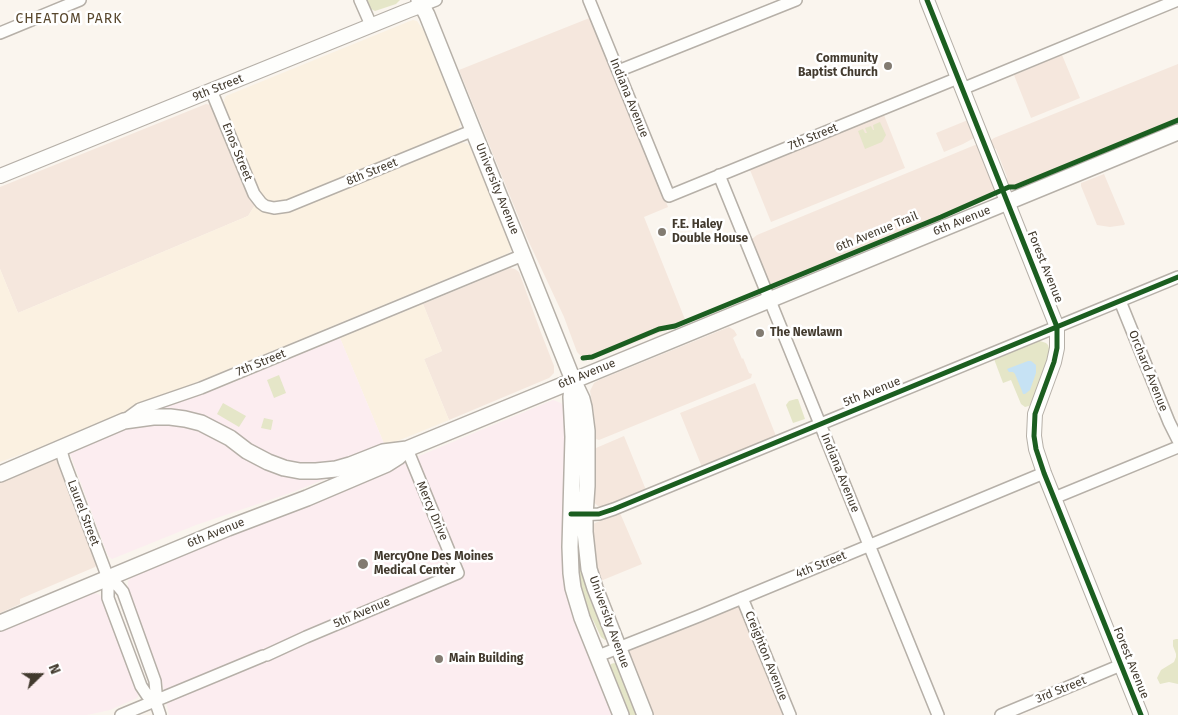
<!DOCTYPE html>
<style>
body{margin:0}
#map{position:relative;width:1178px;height:715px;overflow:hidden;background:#faf5ee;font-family:"Fira Sans",sans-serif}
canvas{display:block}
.north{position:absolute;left:15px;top:650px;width:50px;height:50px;-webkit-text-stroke:4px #fff;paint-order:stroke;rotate:68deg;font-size:14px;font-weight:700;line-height:20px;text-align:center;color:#423a2e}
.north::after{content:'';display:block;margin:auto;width:18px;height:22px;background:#423a2e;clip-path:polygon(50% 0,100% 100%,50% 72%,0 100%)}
</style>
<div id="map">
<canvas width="1178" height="715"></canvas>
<div class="north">N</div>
</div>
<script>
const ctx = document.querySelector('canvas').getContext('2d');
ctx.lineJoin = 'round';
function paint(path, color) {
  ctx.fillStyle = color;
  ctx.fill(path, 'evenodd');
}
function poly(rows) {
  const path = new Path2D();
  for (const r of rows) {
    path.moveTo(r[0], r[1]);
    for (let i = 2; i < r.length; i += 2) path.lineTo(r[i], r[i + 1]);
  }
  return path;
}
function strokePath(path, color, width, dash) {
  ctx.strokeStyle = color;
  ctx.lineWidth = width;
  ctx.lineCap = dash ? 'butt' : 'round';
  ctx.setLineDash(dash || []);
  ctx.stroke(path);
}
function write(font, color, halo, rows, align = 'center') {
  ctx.font = font + ' "Fira Sans",sans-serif';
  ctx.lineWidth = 5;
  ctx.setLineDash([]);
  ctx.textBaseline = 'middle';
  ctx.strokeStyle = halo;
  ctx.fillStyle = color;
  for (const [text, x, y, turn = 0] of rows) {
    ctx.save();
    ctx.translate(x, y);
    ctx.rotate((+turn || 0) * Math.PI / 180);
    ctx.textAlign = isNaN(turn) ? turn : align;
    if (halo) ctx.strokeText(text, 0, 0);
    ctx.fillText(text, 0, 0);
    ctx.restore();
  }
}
const commercial = poly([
 [592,17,668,207,644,217,686,322,591,360,584,359,577,352,564,317,527,238,459,70],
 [1062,55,1080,98,1031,118,1014,75],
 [1178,64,1178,122,1015,188,1008,186,1005,182,1007,177,996,149,990,146,990,141,994,138],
 [206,104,211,105,213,107,250,197,255,205,248,216,18,313,0,269,0,187],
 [884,115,905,168,771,222,750,170],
 [968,120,974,138,963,144,944,152,936,133],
 [975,145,979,146,996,188,995,193,993,197,775,286,770,284,752,239,757,235],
 [1104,174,1125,224,1124,225,1110,227,1097,225,1081,186,1081,183],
 [510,268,515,269,519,272,540,330,554,366,554,373,549,378,449,420,424,359,442,351,423,304],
 [729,327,734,330,737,335,733,338,742,359,743,358,749,373,752,374,751,378,599,440,596,439,595,435,594,414,590,391,594,383,599,380],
 [755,383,776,436,702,467,680,413],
 [624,436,646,490,616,502,603,506,598,506,592,501,594,453,596,448],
 [52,460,56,460,59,462,97,565,95,567,20,599,20,604,0,613,0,482],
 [620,513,642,564,598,582,592,554,592,525,595,523],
 [739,605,740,606,784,715,651,715,628,654,628,652,634,648,735,606]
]);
const built = poly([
 [413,20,417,21,424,31,459,117,460,125,458,130,284,201,272,202,267,200,259,192,224,103,224,100,226,96,410,21],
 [461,142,468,144,472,149,509,242,511,250,509,253,33,450,0,462,0,269,18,313,248,216,255,205,260,209,272,213,278,214,290,211],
 [423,304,442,351,424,359,449,420,385,446,340,338]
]);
const medical = poly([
 [340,338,385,446,328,465,290,463,254,449,144,411,217,389],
 [553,400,561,403,566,408,567,413,564,538,615,715,169,715,162,681,128,588,128,581,132,576],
 [142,424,186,424,330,477,293,492,196,525,112,559,108,556,70,454,72,451,121,430],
 [95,593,100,595,103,598,138,692,139,694,137,698,110,710,87,715,0,715,0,632,91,594]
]);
const green = poly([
 [367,0,400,0,396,4,375,11,371,9],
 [880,122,886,135,882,142,865,149,858,131,863,129,865,133,867,133,865,128,871,126,873,130,874,130,873,125],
 [1037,341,1040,341,1046,343,1048,345,1050,351,1047,366,1032,403,1029,406,1025,407,1021,404,1011,380,1003,383,994,359],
 [279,375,286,393,274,398,267,380],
 [796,399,798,399,805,419,793,423,786,405,789,401],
 [223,403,246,416,239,427,217,414],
 [264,418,273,420,271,430,261,428],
 [575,538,580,538,608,638,605,640,601,637,593,620,586,609,578,581],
 [1176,639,1178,639,1178,684,1169,682,1160,684,1157,678,1161,670,1174,662,1176,657,1176,654,1173,646,1173,640],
 [614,663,619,665,637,712,636,715,627,715,609,669,611,664]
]);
const water = poly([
 [1028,361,1031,361,1036,365,1036,373,1030,390,1025,394,1023,394,1022,391,1015,374,1013,372,1009,372,1007,369]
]);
const minor = poly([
 [360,0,371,25],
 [589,0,669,196,958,78],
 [423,5,436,0],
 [0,33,80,0],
 [618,71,796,0],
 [962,89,1178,0],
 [211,90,254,194,261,203,265,206,274,208,288,206,474,130],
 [719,175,938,715],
 [1120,301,1169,422,1178,440],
 [125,420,140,409,201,388,523,255],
 [60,447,64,461,108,578,108,598,141,686,147,695,155,700],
 [1054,498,1178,447],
 [579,515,599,514,614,509,1178,277],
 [108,578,118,586,123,592,155,681,156,692,155,700,160,715],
 [742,598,790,715],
 [267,655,306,637,458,573,407,449],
 [598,656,699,616,1044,473],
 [121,715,263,656],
 [1001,715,1121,665]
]);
const tertiary = poly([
 [927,0,1057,327,1057,348,1054,362,1035,414,1034,436,1036,449,1044,473,1141,715],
 [0,176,407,11,423,5]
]);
const secondary = poly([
 [419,0,427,15,573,380,582,399,584,407,587,431,587,486,585,515,585,532,589,569,595,588,645,715],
 [573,380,571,397,573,437,570,547,571,573,573,588,582,618,621,715],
 [0,474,124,421,153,417,170,417,185,419,201,423,230,438,247,451,268,462,284,468,300,471,316,471,336,469,350,465,383,452,407,449],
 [0,623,228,528,307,498,387,464,398,457,407,449,1178,132]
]);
const cycleway = poly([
 [927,0,1057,327,1057,348,1054,362,1035,414,1034,436,1036,449,1044,473,1141,715],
 [583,358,592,357,659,329,675,326,941,217,1009,187,1015,187,1178,120],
 [571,514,599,514,614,509,1178,277]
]);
const markers = [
 [888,66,5,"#827b71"],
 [662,232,5,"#827b71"],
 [760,333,5,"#827b71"],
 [363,564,6,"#827b71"],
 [439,659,5,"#827b71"]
];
const poiNames = [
 ["Community",878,59,"right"],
 ["Baptist Church",878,73,"right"],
 ["F.E. Haley",672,225],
 ["Double House",672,239],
 ["The Newlawn",770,333],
 ["MercyOne Des Moines",374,557],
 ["Medical Center",374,571],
 ["Main Building",449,659]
];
const streetNames = [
 ["9th Street",218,88,-22],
 ["Indiana Avenue",629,98,68],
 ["7th Street",813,137,-22],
 ["Enos Street",237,152,68],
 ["8th Street",372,172,-22],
 ["University Avenue",497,189,68],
 ["6th Avenue",962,221,-22],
 ["6th Avenue Trail",877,232,-22],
 ["Forest Avenue",1045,267,68],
 ["7th Street",261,363,-22],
 ["Orchard Avenue",1148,371,68],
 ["6th Avenue",587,374,-22],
 ["5th Avenue",872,392,-22],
 ["Indiana Avenue",840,473,68],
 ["Mercy Drive",432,511,67],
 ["Laurel Street",83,513,69],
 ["6th Avenue",216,533,-22],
 ["4th Street",821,565,-22],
 ["5th Avenue",362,613,-23],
 ["University Avenue",609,622,70],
 ["Creighton Avenue",766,656,68],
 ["Forest Avenue",1131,663,68],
 ["3rd Street",1061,690,-22]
];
const neighbourhoodNames = [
 ["CHEATOM PARK",69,19]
];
paint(commercial, '#f5e7dd');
paint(built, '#fbf1e1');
paint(medical, '#fcedf0');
paint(green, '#e5e6c8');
paint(water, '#c6e2f4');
strokePath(minor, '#b6b0a8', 14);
strokePath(tertiary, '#b6b0a8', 16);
strokePath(secondary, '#b6b0a8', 18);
strokePath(minor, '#fefefc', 11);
strokePath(tertiary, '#fefefc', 14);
strokePath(secondary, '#fefefc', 15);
strokePath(cycleway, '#1b5e20', 5);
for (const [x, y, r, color] of markers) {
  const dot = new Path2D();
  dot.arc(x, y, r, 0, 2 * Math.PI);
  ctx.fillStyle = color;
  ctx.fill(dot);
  strokePath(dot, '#fff', 2);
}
write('bold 12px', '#423a2e', '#fff', poiNames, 'left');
write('12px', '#423a2e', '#fff', streetNames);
ctx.letterSpacing = '1px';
write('14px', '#58472d', '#fff', neighbourhoodNames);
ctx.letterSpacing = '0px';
</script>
